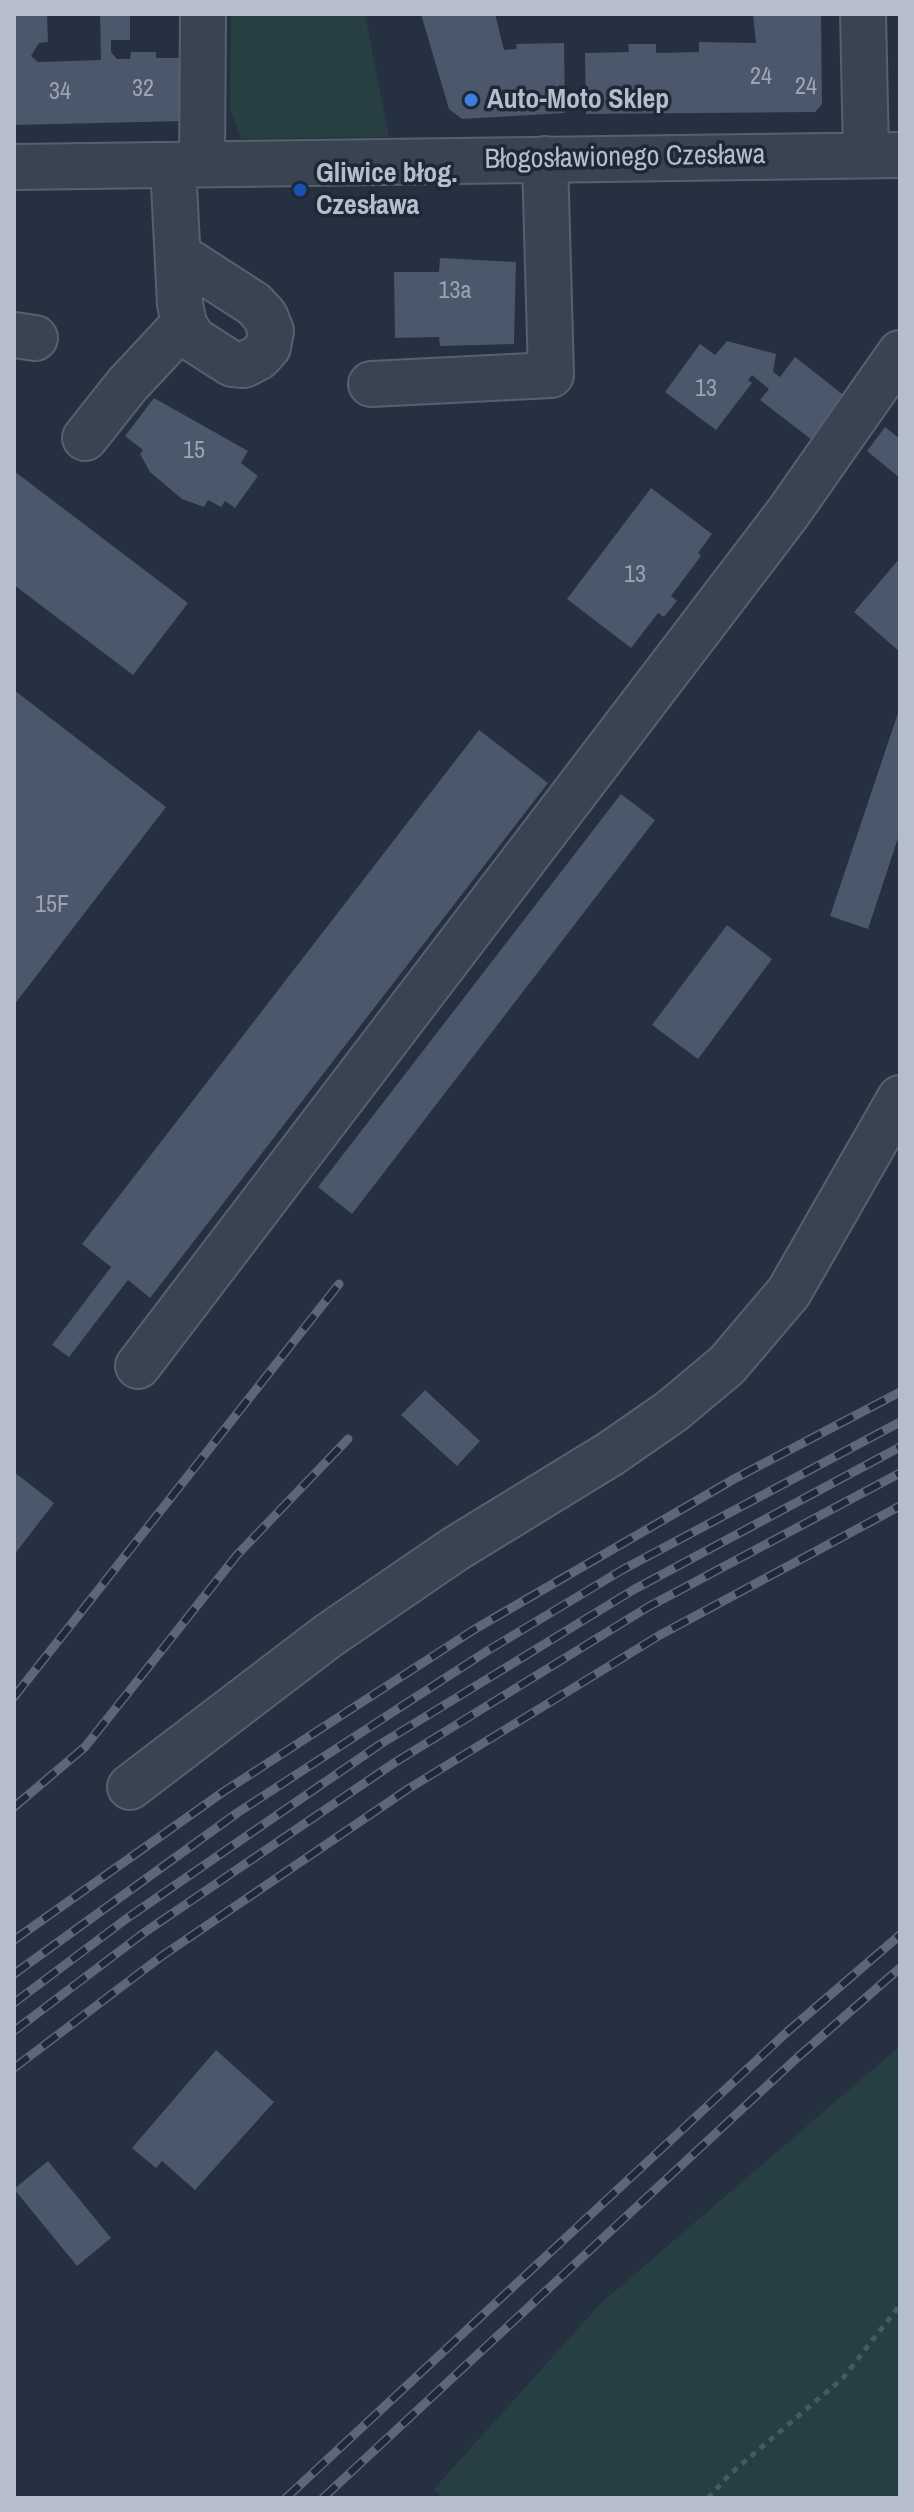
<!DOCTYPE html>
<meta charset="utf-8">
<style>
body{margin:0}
#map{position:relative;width:914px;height:2512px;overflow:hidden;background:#253141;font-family:"Archivo Narrow",sans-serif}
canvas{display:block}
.frame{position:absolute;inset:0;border:16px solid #b6becb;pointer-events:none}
</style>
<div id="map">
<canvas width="914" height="2512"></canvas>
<div class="frame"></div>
</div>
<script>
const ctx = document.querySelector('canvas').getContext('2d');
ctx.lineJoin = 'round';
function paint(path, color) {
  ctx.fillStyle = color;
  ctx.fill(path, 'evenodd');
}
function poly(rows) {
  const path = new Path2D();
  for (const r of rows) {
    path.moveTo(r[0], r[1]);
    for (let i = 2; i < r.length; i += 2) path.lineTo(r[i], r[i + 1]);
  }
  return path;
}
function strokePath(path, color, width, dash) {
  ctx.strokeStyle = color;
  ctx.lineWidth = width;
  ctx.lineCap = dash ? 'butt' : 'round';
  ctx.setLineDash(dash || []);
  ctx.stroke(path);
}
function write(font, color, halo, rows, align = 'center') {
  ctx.font = font + ' "Archivo Narrow",sans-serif';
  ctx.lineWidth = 7;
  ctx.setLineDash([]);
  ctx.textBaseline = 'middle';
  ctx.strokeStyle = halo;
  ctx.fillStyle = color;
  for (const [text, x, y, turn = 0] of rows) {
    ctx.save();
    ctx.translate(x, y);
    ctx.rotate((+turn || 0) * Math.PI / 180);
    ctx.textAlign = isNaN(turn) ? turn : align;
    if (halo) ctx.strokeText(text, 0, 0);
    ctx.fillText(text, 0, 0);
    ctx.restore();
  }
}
const green = poly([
 [231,14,365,14,389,137,241,139,230,109],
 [900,2046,900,2498,443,2498,434,2489,600,2304]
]);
const building = poly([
 [14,14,47,14,48,42,39,43,31,56,38,62,101,60,100,14,130,14,130,40,111,40,111,52,117,59,130,59,131,52,156,52,156,58,183,58,184,121,14,125],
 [421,14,495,14,504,50,517,49,516,44,564,43,565,113,462,119,449,109],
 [753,14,821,14,822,104,815,112,586,114,585,53,629,52,628,44,656,44,656,53,699,52,699,42,756,43],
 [440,258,516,262,514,344,440,346,439,337,395,338,394,272,439,272],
 [727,341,776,354,773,372,780,377,795,357,846,397,812,440,760,400,769,389,752,375,748,380,752,383,716,430,665,392,700,344,715,355],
 [154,398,248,451,241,463,258,476,235,508,225,501,221,507,208,500,204,507,182,499,150,472,140,454,143,450,125,436],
 [885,427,900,439,900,478,867,451],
 [14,471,188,603,133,675,14,585],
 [651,488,712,534,698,553,701,556,671,596,677,601,664,617,658,613,631,648,567,599],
 [900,558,900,652,854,612],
 [14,690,166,807,14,1005],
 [899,710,900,832,868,929,830,916],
 [479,730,548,783,150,1298,128,1280,69,1357,52,1345,111,1267,82,1244],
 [621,794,655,820,352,1214,318,1187],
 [727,925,772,959,698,1059,652,1025],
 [425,1390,480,1441,457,1466,401,1415],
 [14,1472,54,1503,14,1555],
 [216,2050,274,2102,195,2190,162,2161,156,2168,132,2148],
 [48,2161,111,2238,77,2266,14,2189]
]);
const path = poly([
 [708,2498,730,2474,843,2378,900,2305]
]);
const minor = poly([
 [863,14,866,153],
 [202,163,203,14],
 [173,165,180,304,184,324,193,339,232,364,244,365,259,357,268,347,271,331,265,316,254,304,178,255],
 [14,167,900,155],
 [14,335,35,338],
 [371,384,551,375,545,159],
 [85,438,127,385,184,324],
 [138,1366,788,513,900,353],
 [130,1787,328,1636,455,1549,610,1454,672,1411,727,1365,789,1292,900,1098]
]);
const rail = poly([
 [14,1697,339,1284],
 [14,1807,85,1747,237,1555,348,1439],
 [14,1940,223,1792,475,1629,734,1479,900,1392],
 [14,1974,237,1813,487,1651,622,1570,900,1422],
 [14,2003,126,1919,379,1745,633,1590,900,1447],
 [14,2031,145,1932,394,1763,648,1607,900,1473],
 [14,2068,162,1956,408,1789,660,1635,900,1506],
 [286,2498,786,2033,900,1935],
 [323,2498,798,2057,900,1968]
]);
const markers = [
 [471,100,8,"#3f7fe0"],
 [300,190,8,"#1a4fb4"]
];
const numberNames = [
 ["24",761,78],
 ["24",806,88],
 ["32",143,90],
 ["34",60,93],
 ["13a",455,292],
 ["13",706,390],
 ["15",194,452],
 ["13",635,576],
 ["15F",52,906]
];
const poiNames = [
 ["Auto-Moto Sklep",487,100],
 ["Gliwice błog.",316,174],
 ["Czesława",316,206]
];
const streetNames = [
 ["Błogosławionego Czesława",625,158,-1]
];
paint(green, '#273e42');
paint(building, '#4b576a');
strokePath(minor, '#57616e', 48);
strokePath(path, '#465b5f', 5, [6, 6]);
strokePath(minor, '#3a4351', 44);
strokePath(rail, '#5c6778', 9);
strokePath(rail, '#1e2836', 6, [18]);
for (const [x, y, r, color] of markers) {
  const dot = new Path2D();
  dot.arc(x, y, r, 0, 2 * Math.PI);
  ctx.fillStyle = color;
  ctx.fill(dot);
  strokePath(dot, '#1e2836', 3);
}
write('24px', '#9ba4b3', null, numberNames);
write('bold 28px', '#b6becb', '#1e2836', poiNames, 'left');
write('28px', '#b6becb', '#1e2836', streetNames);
</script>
